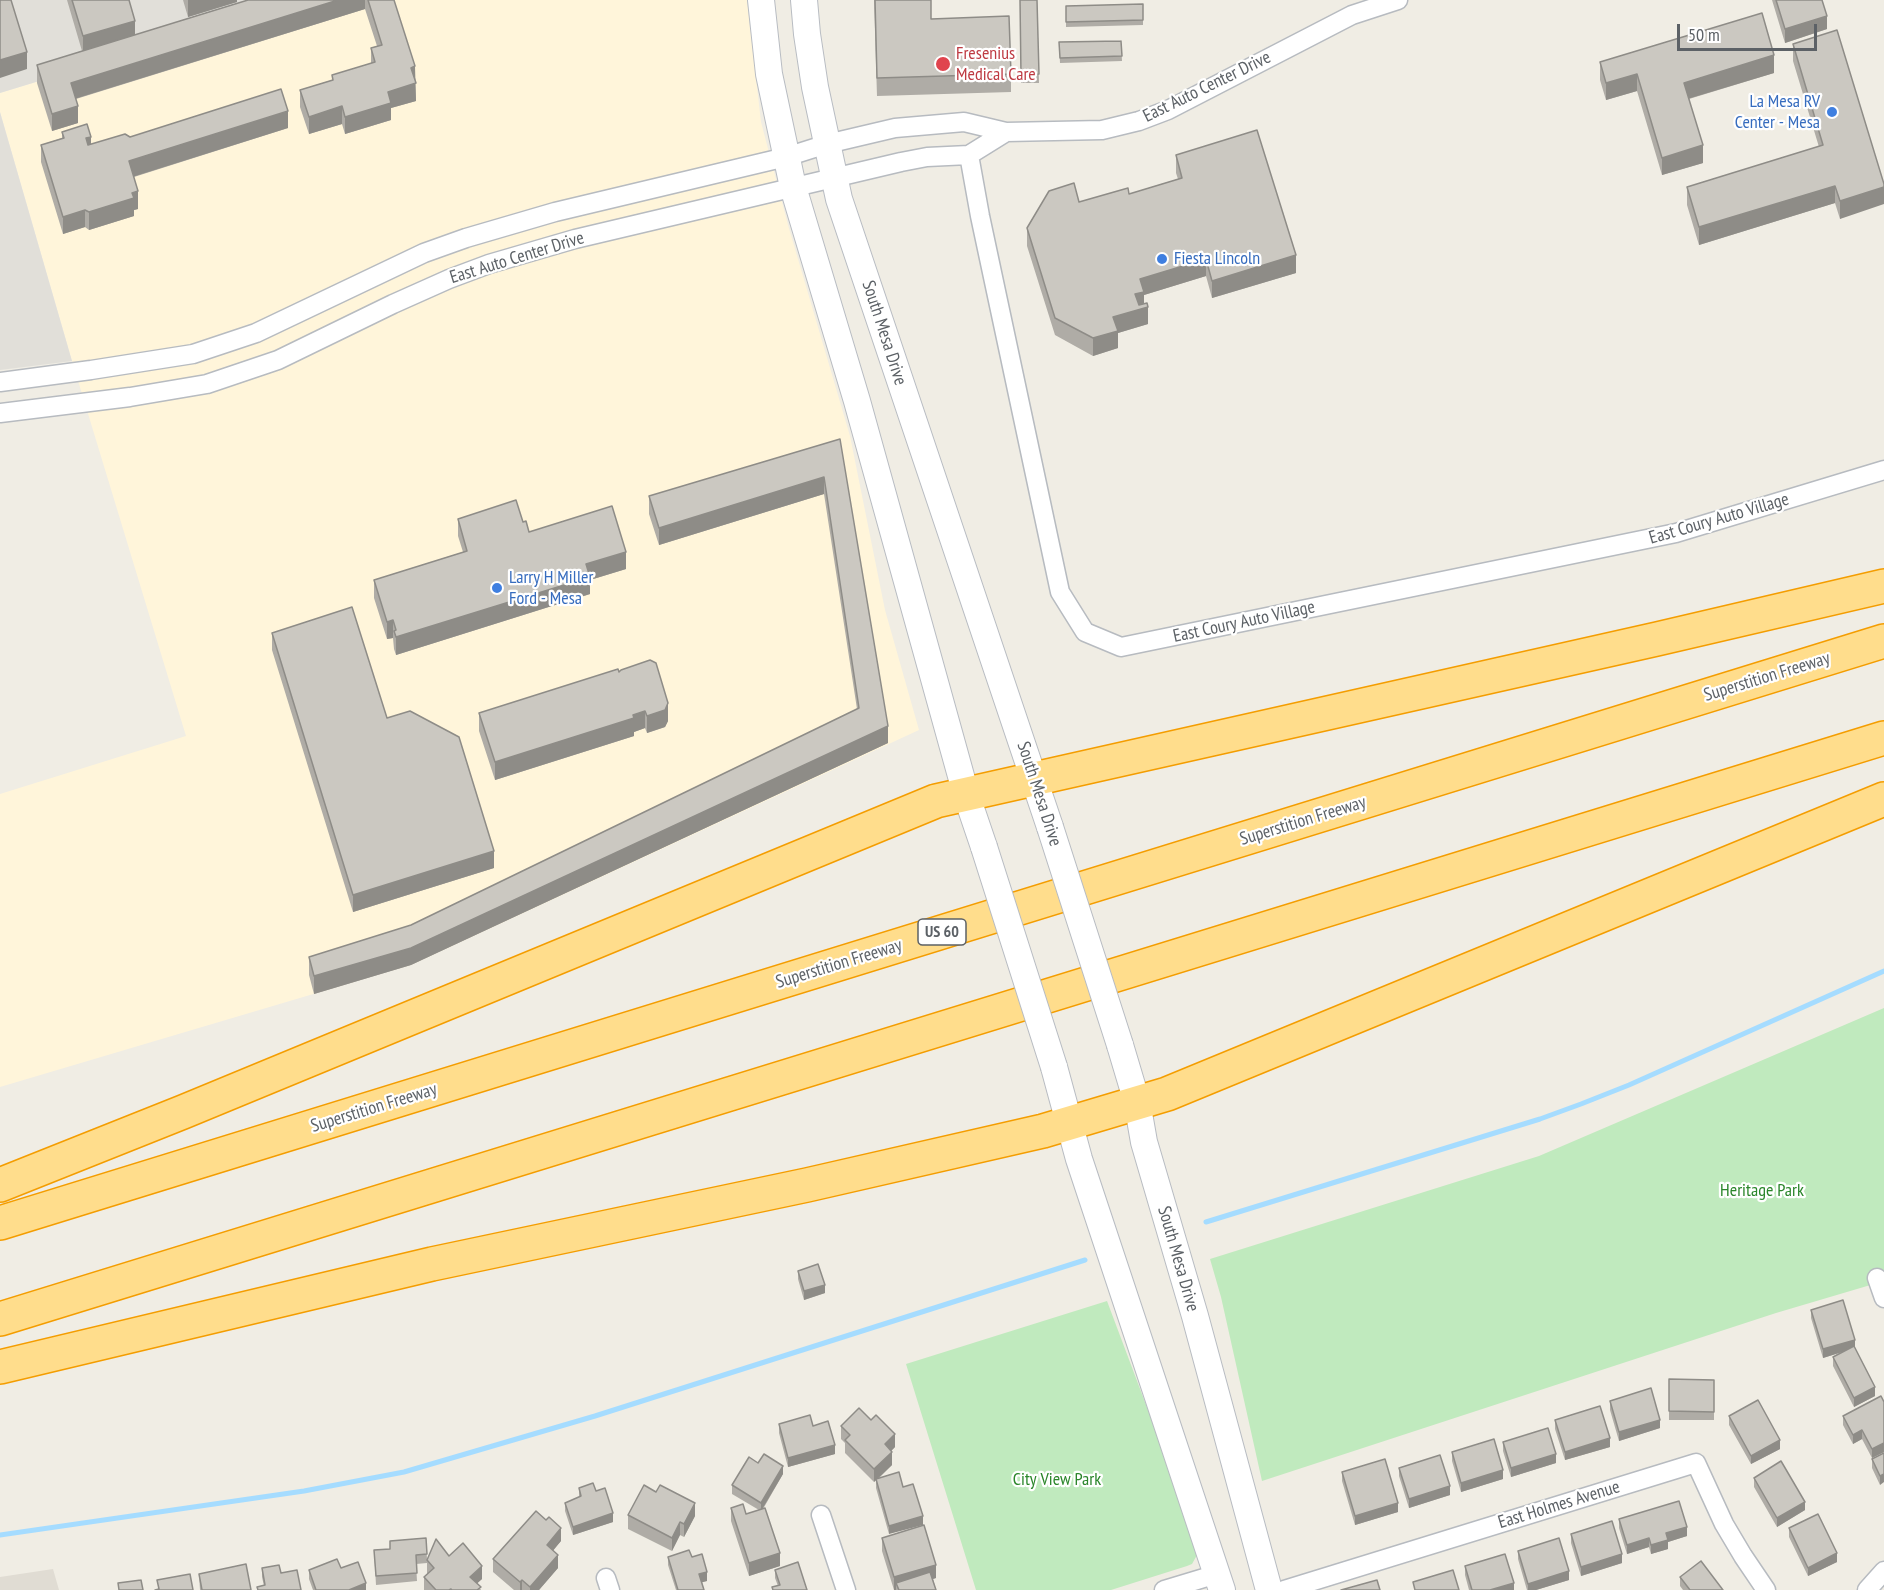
<!DOCTYPE html>
<style>
body{margin:0}
#map{position:relative;width:1884px;height:1590px;overflow:hidden;background:#f0ede4;font-family:"PT Sans Narrow",sans-serif}
canvas{display:block}
.scale{position:absolute;left:1677px;top:24px;width:140px;height:27px;box-sizing:border-box;border:3px solid #5c6166;border-top:0;padding-left:8px;font-size:18px;line-height:21px;white-space:nowrap;color:#5c6166;-webkit-text-stroke:4px #fff;paint-order:stroke}
</style>
<div id="map">
<canvas width="1884" height="1590"></canvas>
<div class="scale">50 m</div>
</div>
<script>
const ctx = document.querySelector('canvas').getContext('2d');
ctx.lineJoin = 'round';
function paint(path, color) {
  ctx.fillStyle = color;
  ctx.fill(path, 'evenodd');
}
function poly(rows) {
  const path = new Path2D();
  for (const r of rows) {
    path.moveTo(r[0], r[1]);
    for (let i = 2; i < r.length; i += 2) path.lineTo(r[i], r[i + 1]);
  }
  return path;
}
function strokePath(path, color, width, dash) {
  ctx.strokeStyle = color;
  ctx.lineWidth = width;
  ctx.lineCap = dash ? 'butt' : 'round';
  ctx.setLineDash(dash || []);
  ctx.stroke(path);
}
function write(font, color, halo, rows, align = 'center') {
  ctx.font = font + ' "PT Sans Narrow",sans-serif';
  ctx.lineWidth = 4.5;
  ctx.setLineDash([]);
  ctx.textBaseline = 'middle';
  ctx.strokeStyle = halo;
  ctx.fillStyle = color;
  for (const [text, x, y, turn = 0] of rows) {
    ctx.save();
    ctx.translate(x, y);
    ctx.rotate((+turn || 0) * Math.PI / 180);
    ctx.textAlign = isNaN(turn) ? turn : align;
    if (halo) ctx.strokeText(text, 0, 0);
    ctx.fillText(text, 0, 0);
    ctx.restore();
  }
}
const commercial = poly([
 [304,0,747,0,761,122,788,225,850,436,885,610,919,730,411,965,0,1087,0,794,186,736,72,361,0,112,0,93]
]);
const industrial = poly([
 [0,0,304,0,0,93],
 [0,112,72,361,0,370]
]);
const education = poly([
 [53,1569,59,1590,0,1590,0,1577]
]);
const green = poly([
 [1884,1008,1884,1281,1776,1313,1262,1481,1221,1297,1210,1259,1539,1156],
 [1107,1301,1166,1458,1197,1555,1192,1564,1187,1566,1111,1590,976,1590,906,1364]
]);
const stream = poly([
 [1206,1222,1540,1119,1581,1104,1629,1085,1884,971],
 [0,1535,304,1491,404,1472,595,1416,1085,1260]
]);
const minor = poly([
 [969,155,980,216,1060,592,1085,632,1121,647,1676,533,1884,470],
 [0,382,91,370,193,354,256,333,424,253,466,238,555,212,786,157,827,144,895,128,964,122,1006,132,1102,130,1139,121,1168,110,1352,15,1398,0],
 [0,413,130,397,207,384,278,360,393,304,449,279,489,264,575,239,901,162,927,157,969,155,1006,132],
 [1877,1278,1884,1298],
 [821,1515,846,1590],
 [606,1578,610,1590],
 [1164,1590,1217,1574],
 [1284,1590,1696,1463,1724,1524,1743,1556,1766,1590],
 [1867,1590,1884,1571]
]);
const secondary = poly([
 [761,0,769,74,793,187,857,401,966,794,984,847],
 [804,0,807,34,815,87,839,199,1050,827],
 [1120,1045,1137,1102,1144,1142,1195,1316,1269,1590],
 [1054,1067,1079,1159,1222,1590]
]);
const motorway = poly([
 [0,1185,183,1112,936,801,1657,639,1884,586],
 [0,1223,1884,641],
 [0,1319,1884,738],
 [0,1367,432,1264,807,1185,1043,1131,1167,1094,1884,799]
]);
const secondaryBridge = poly([
 [1050,827,1120,1045],
 [984,847,1054,1067]
]);
const wall = poly([
 [67,0,129,0,135,35,248,0,394,0,415,80,416,101,391,108,391,120,345,134,342,124,309,134,300,107,300,90,332,80,371,63,371,48,377,46,365,9,76,99,78,123,52,131,37,83,37,65,82,51],
 [183,0,237,0,237,2,188,17],
 [874,0,931,0,931,19,1011,74,1011,92,877,96],
 [1020,0,1037,0,1039,83,1021,83],
 [1772,0,1822,0,1827,29,1785,43],
 [1143,4,1143,25,1066,27,1066,6],
 [1121,41,1122,61,1060,63,1059,42],
 [1793,44,1884,184,1840,219,1835,203,1699,245,1687,205,1687,187,1819,147,1793,61],
 [1600,62,1774,73,1689,99,1703,163,1662,175,1637,91,1606,100,1600,80],
 [288,128,134,177,138,209,134,210,134,216,89,230,85,227,63,234,41,162,41,145,62,138,62,132,91,144,130,137],
 [1176,155,1296,273,1212,298,1206,276,1144,295,1144,303,1148,324,1118,333,1118,348,1093,356,1055,335,1027,246,1027,228,1079,202,1129,194,1178,179,1176,173],
 [840,439,888,743,411,965,314,994,309,975,309,957,411,925,857,709,824,494,659,545,649,514,649,496],
 [458,519,523,522,529,532,626,569,590,580,590,594,396,655,394,649,393,638,387,639,374,598,374,580,463,552,458,536],
 [272,633,387,718,494,868,353,912,272,650],
 [619,672,668,721,665,727,647,733,645,728,634,732,634,736,495,780,479,731,479,713],
 [798,1271,825,1293,804,1300,798,1279],
 [1811,1310,1855,1348,1875,1396,1854,1407,1833,1366,1833,1357,1842,1352,1823,1358,1811,1318],
 [1669,1379,1714,1380,1714,1420,1669,1420],
 [1610,1401,1660,1428,1619,1441,1610,1410],
 [1884,1402,1884,1452,1872,1458,1862,1439,1853,1444,1843,1425,1843,1416],
 [1729,1416,1780,1449,1751,1464,1729,1425],
 [1555,1420,1610,1447,1565,1460,1555,1429],
 [779,1424,813,1426,835,1454,788,1467,779,1433],
 [841,1426,895,1447,891,1451,892,1465,878,1479,899,1472,889,1534,876,1488,876,1480,874,1482,845,1453,845,1443,841,1439],
 [1503,1442,1556,1463,1511,1477,1503,1451],
 [1452,1452,1503,1479,1461,1492,1452,1461],
 [1884,1453,1880,1485,1872,1468,1872,1459],
 [758,1463,783,1474,763,1509,780,1566,749,1576,731,1521,731,1508,746,1514,759,1510,732,1494,732,1485],
 [1399,1468,1450,1495,1409,1508,1399,1476],
 [1342,1472,1398,1512,1355,1525,1342,1481],
 [1754,1478,1805,1510,1777,1527,1754,1487],
 [579,1488,596,1491,613,1522,573,1535,565,1511,565,1503,579,1497],
 [628,1515,695,1516,684,1537,680,1535,672,1551,628,1529],
 [1619,1519,1687,1536,1668,1542,1668,1549,1651,1554,1649,1547,1627,1554,1619,1528],
 [1789,1528,1837,1562,1808,1576,1789,1537],
 [1571,1534,1622,1563,1581,1576,1571,1543],
 [426,1538,427,1560,449,1556,482,1579,477,1583,481,1590,424,1590,424,1577,427,1574,427,1563,416,1564,417,1581,376,1585,374,1550,390,1549,390,1541],
 [882,1538,936,1578,933,1579,936,1590,894,1590,882,1551],
 [561,1541,553,1550,558,1568,539,1590,514,1590,493,1572,493,1559],
 [1518,1551,1569,1580,1536,1590,1527,1590,1518,1559],
 [668,1557,692,1557,707,1581,702,1582,704,1590,676,1590,668,1565],
 [1465,1566,1514,1590,1469,1590,1465,1575],
 [262,1568,281,1573,301,1590,257,1590,257,1587,264,1586,262,1577],
 [341,1568,366,1590,313,1590,309,1579,309,1570],
 [775,1570,807,1590,772,1590,772,1587,778,1586,775,1578],
 [199,1574,251,1590,200,1590],
 [1680,1577,1723,1590,1683,1590,1680,1586]
]);
const shadedWall = poly([
 [188,0,237,0,237,2,188,17],
 [338,0,365,0,365,9,71,100,71,83],
 [1827,16,1827,29,1785,43,1785,29],
 [135,21,135,38,83,53,83,36],
 [27,52,27,69,0,78,0,60],
 [1774,55,1774,73,1684,100,1684,83],
 [415,66,416,101,391,108,391,120,345,134,345,117,388,92,411,68],
 [1637,74,1637,91,1606,100,1606,83],
 [78,106,78,123,52,131,52,114],
 [342,106,342,124,309,134,309,117],
 [288,111,288,128,129,178,129,161],
 [91,137,91,154,86,138],
 [1703,145,1703,163,1662,175,1662,158],
 [1835,186,1835,203,1699,245,1699,227],
 [1884,187,1884,204,1840,219,1840,201],
 [138,191,138,209,134,210,134,216,89,230,89,212],
 [85,210,85,227,63,234,63,217],
 [1296,255,1296,273,1212,298,1212,281],
 [1206,259,1206,276,1144,295,1144,308,1148,307,1148,324,1118,333,1118,348,1093,356,1093,338,1135,294,1140,279],
 [824,477,824,494,659,545,659,528],
 [626,552,626,569,590,580,590,594,396,655,396,637,586,564],
 [393,620,393,638,387,639,387,622],
 [668,703,668,721,665,727,647,733,647,716],
 [645,711,645,728,634,732,634,736,495,780,495,762],
 [888,726,888,743,411,965,314,994,314,976],
 [494,851,494,868,353,912,353,895],
 [825,1285,825,1293,804,1300,804,1291],
 [1855,1340,1855,1348,1823,1358,1823,1349],
 [1875,1387,1875,1396,1854,1407,1854,1398],
 [1660,1420,1660,1428,1619,1441,1619,1432],
 [1862,1430,1862,1439,1853,1444,1853,1435],
 [895,1434,895,1447,885,1457,885,1444],
 [1610,1438,1610,1447,1565,1460,1565,1452],
 [1780,1440,1780,1449,1751,1464,1751,1456],
 [1884,1443,1884,1452,1872,1458,1872,1449],
 [835,1445,835,1454,788,1467,788,1458],
 [892,1452,892,1465,874,1482,874,1469],
 [1556,1454,1556,1463,1511,1477,1511,1468],
 [783,1466,783,1474,761,1511,761,1503],
 [1503,1470,1503,1479,1461,1492,1461,1483],
 [1884,1474,1884,1482,1880,1485,1880,1476],
 [1450,1486,1450,1495,1409,1508,1409,1499],
 [1805,1502,1805,1510,1777,1527,1777,1518],
 [695,1503,695,1516,684,1537,684,1524],
 [1398,1503,1398,1512,1355,1525,1355,1516],
 [613,1513,613,1522,573,1535,573,1527],
 [923,1516,923,1525,889,1534,889,1526],
 [680,1522,680,1535,672,1551,672,1538],
 [1687,1527,1687,1536,1668,1542,1668,1549,1651,1554,1651,1545,1666,1533],
 [561,1528,561,1541,547,1558,547,1545],
 [1649,1538,1649,1547,1627,1554,1627,1545],
 [780,1553,780,1566,749,1576,749,1563],
 [1837,1553,1837,1562,1808,1576,1808,1568],
 [1622,1554,1622,1563,1581,1576,1581,1567],
 [558,1555,558,1568,539,1590,530,1590,530,1587],
 [936,1565,936,1578,898,1589,896,1583,896,1590,894,1590,894,1577],
 [482,1566,482,1579,470,1590,470,1577],
 [1569,1571,1569,1580,1536,1590,1528,1590,1528,1584],
 [707,1572,707,1581,699,1583,699,1574],
 [522,1580,522,1590,520,1590,520,1582],
 [366,1583,366,1590,349,1590],
 [1514,1583,1514,1590,1490,1590]
]);
const building = poly([
 [0,0,11,0,27,52,0,60,0,0],
 [72,0,129,0,135,21,83,36,72,0],
 [248,0,338,0,71,83,78,106,52,114,37,65,248,0],
 [368,0,394,0,415,66,411,68,416,83,388,92,391,103,345,117,342,106,309,117,300,90,333,80,332,75,375,62,371,48,382,45,368,0],
 [875,0,931,0,931,19,1009,16,1011,74,877,78,875,0],
 [1020,0,1037,0,1039,74,1021,75,1020,0],
 [1776,0,1822,0,1827,16,1785,29,1776,0],
 [1143,4,1143,20,1066,22,1066,6,1143,4],
 [1762,13,1774,55,1684,83,1703,145,1662,158,1637,74,1606,83,1600,62,1762,13],
 [1837,30,1884,184,1884,187,1840,201,1835,186,1699,227,1687,187,1823,145,1793,44,1837,30],
 [1121,41,1122,56,1060,58,1059,42,1121,41],
 [281,89,288,111,129,161,138,191,132,193,134,198,89,212,85,210,63,217,41,145,64,138,62,132,87,124,91,137,86,138,88,145,125,134,130,137,281,89],
 [1257,130,1296,255,1212,281,1206,259,1140,279,1144,292,1135,294,1139,305,1147,303,1148,307,1113,317,1118,331,1093,338,1055,318,1027,228,1049,191,1074,183,1079,202,1128,188,1129,194,1182,178,1176,155,1257,130],
 [840,439,888,726,411,948,314,976,309,957,411,925,859,708,824,477,659,528,649,496,840,439],
 [516,500,523,522,526,521,529,532,612,506,626,552,586,564,590,577,396,637,394,631,396,630,393,620,387,622,374,580,467,551,458,519,516,500],
 [352,607,387,718,410,711,459,737,494,851,353,895,272,633,352,607],
 [650,660,656,663,668,703,665,710,647,716,645,711,633,715,634,718,495,762,479,713,618,669,619,672,621,670,650,660],
 [818,1264,825,1285,804,1291,798,1271,818,1264],
 [1843,1300,1855,1340,1823,1349,1811,1310,1843,1300],
 [1854,1346,1875,1387,1854,1398,1833,1357,1854,1346],
 [1669,1379,1714,1380,1714,1412,1669,1411,1669,1379],
 [1651,1388,1660,1420,1619,1432,1610,1401,1651,1388],
 [1881,1396,1884,1402,1884,1443,1872,1449,1862,1430,1853,1435,1843,1416,1881,1396],
 [1758,1400,1780,1440,1751,1456,1729,1416,1758,1400],
 [1600,1406,1610,1438,1565,1452,1555,1420,1600,1406],
 [859,1408,871,1420,876,1415,895,1434,885,1444,892,1452,874,1469,845,1440,850,1435,841,1426,859,1408],
 [810,1415,813,1426,828,1421,835,1445,788,1458,779,1424,810,1415],
 [1548,1428,1556,1454,1511,1468,1503,1442,1548,1428],
 [1494,1439,1503,1470,1461,1483,1452,1452,1494,1439],
 [1884,1453,1884,1474,1880,1476,1872,1459,1884,1453],
 [764,1454,783,1466,761,1503,732,1485,749,1457,758,1463,764,1454],
 [1440,1455,1450,1486,1409,1499,1399,1468,1440,1455],
 [1385,1459,1398,1503,1355,1516,1342,1472,1385,1459],
 [1781,1461,1805,1502,1777,1518,1754,1478,1781,1461],
 [899,1472,903,1487,913,1484,923,1516,889,1526,876,1479,899,1472],
 [593,1483,596,1491,605,1488,613,1513,573,1527,565,1503,581,1496,579,1488,593,1483],
 [644,1485,656,1492,660,1485,695,1503,684,1524,680,1522,672,1538,628,1515,644,1485],
 [1679,1501,1687,1527,1666,1533,1668,1540,1651,1545,1649,1538,1627,1545,1619,1519,1679,1501],
 [743,1504,746,1514,765,1508,780,1553,749,1563,731,1508,743,1504],
 [536,1511,546,1520,549,1517,561,1528,547,1545,558,1555,530,1587,522,1580,520,1582,493,1559,536,1511],
 [1818,1514,1837,1553,1808,1568,1789,1528,1818,1514],
 [1612,1521,1622,1554,1581,1567,1571,1534,1612,1521],
 [924,1525,936,1565,894,1577,882,1538,924,1525],
 [426,1538,427,1554,416,1555,417,1573,376,1576,374,1550,390,1549,390,1541,426,1538],
 [1559,1538,1569,1571,1528,1584,1518,1551,1559,1538],
 [436,1539,449,1556,463,1543,482,1566,470,1577,481,1587,477,1590,452,1590,451,1589,449,1590,436,1590,424,1577,434,1568,427,1560,436,1539],
 [689,1550,692,1557,702,1554,707,1572,699,1574,704,1590,678,1590,668,1557,689,1550],
 [1505,1554,1514,1583,1490,1590,1472,1590,1465,1566,1505,1554],
 [337,1559,341,1568,358,1562,366,1583,349,1590,316,1590,309,1570,337,1559],
 [1701,1561,1723,1590,1690,1590,1680,1577,1701,1561],
 [798,1562,807,1590,773,1590,772,1587,780,1585,775,1570,798,1562],
 [246,1564,251,1590,202,1590,199,1574,246,1564],
 [279,1565,281,1573,297,1570,301,1590,258,1590,257,1587,265,1585,262,1568,279,1565],
 [1453,1570,1459,1590,1415,1590,1413,1582,1453,1570],
 [930,1572,936,1590,899,1590,896,1583,930,1572],
 [190,1574,193,1590,155,1590,159,1589,157,1580,190,1574],
 [141,1580,143,1590,119,1590,118,1583,141,1580],
 [1377,1580,1380,1590,1341,1590,1377,1580]
]);
const markers = [
 [943,64,8,"#e0444e"],
 [1832,112,6,"#3f7fe0"],
 [1162,259,6,"#3f7fe0"],
 [497,588,6,"#3f7fe0"]
];
const shields = [
 [942,932,48]
];
const shieldNames = [
 ["US 60",942,932]
];
const healthNames = [
 ["Fresenius",956,54],
 ["Medical Care",956,75]
];
const streetNames = [
 ["East Auto Center Drive",1207,87,-26],
 ["East Auto Center Drive",517,258,-17],
 ["South Mesa Drive",884,333,72],
 ["East Coury Auto Village",1719,519,-16],
 ["East Coury Auto Village",1244,622,-12],
 ["Superstition Freeway",1767,677,-17],
 ["South Mesa Drive",1039,794,72],
 ["Superstition Freeway",1303,821,-17],
 ["Superstition Freeway",839,964,-17],
 ["Superstition Freeway",374,1108,-17],
 ["South Mesa Drive",1178,1259,74],
 ["East Holmes Avenue",1559,1505,-17]
];
const shopNames = [
 ["La Mesa RV",1820,102,"right"],
 ["Center - Mesa",1820,123,"right"],
 ["Fiesta Lincoln",1174,259],
 ["Larry H Miller",509,578],
 ["Ford - Mesa",509,599]
];
const parkNames = [
 ["Heritage Park",1762,1191],
 ["City View Park",1057,1480]
];
paint(commercial, '#fff5da');
paint(industrial, '#e1dfd9');
paint(education, '#e0dcd3');
paint(green, '#c0eabe');
strokePath(stream, '#a5dcff', 5);
strokePath(minor, '#b7bbc0', 21);
strokePath(secondary, '#b8bcc2', 28);
strokePath(motorway, '#f49d00', 36);
strokePath(minor, '#fff', 18);
strokePath(secondary, '#fff', 26);
strokePath(motorway, '#ffdd8c', 33);
strokePath(secondaryBridge, '#b8bcc2', 28, []);
strokePath(secondaryBridge, '#fff', 26);
paint(wall, '#afaca6');
paint(shadedWall, '#8e8c87');
paint(building, '#cbc8c1');
strokePath(building, '#8e8c87', 1.5);
for (const [x, y, r, color] of markers) {
  const dot = new Path2D();
  dot.arc(x, y, r, 0, 2 * Math.PI);
  ctx.fillStyle = color;
  ctx.fill(dot);
  strokePath(dot, '#fff', 2);
}
for (const [x, y, w] of shields) {
  const box = new Path2D();
  box.roundRect(x - w / 2, y - 13, w, 26, 4.5);
  ctx.fillStyle = '#fff';
  ctx.fill(box);
  strokePath(box, '#5c6166', 1.5);
}
write('bold 16px', '#5c6166', null, shieldNames);
write('18px', '#be3a42', '#fff', healthNames, 'left');
write('18px', '#5c6166', '#fff', streetNames);
write('18px', '#366cbe', '#fff', shopNames, 'left');
write('18px', '#2b862b', '#fff', parkNames);
</script>
